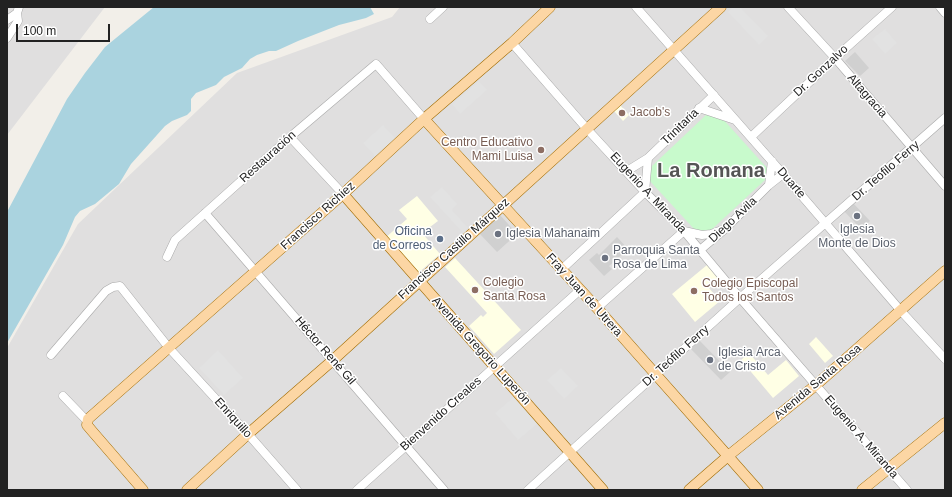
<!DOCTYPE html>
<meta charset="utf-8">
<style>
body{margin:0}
#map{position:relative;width:952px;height:497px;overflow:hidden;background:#f2efe9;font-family:Arial,sans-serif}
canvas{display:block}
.frame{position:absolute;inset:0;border:8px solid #222;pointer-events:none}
.scale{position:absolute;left:16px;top:24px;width:94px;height:18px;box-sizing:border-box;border:2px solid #222;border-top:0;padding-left:5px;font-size:12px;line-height:14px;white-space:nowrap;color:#222;-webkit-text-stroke:3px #fff;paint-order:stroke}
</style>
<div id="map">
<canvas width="952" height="497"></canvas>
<div class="frame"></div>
<div class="scale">100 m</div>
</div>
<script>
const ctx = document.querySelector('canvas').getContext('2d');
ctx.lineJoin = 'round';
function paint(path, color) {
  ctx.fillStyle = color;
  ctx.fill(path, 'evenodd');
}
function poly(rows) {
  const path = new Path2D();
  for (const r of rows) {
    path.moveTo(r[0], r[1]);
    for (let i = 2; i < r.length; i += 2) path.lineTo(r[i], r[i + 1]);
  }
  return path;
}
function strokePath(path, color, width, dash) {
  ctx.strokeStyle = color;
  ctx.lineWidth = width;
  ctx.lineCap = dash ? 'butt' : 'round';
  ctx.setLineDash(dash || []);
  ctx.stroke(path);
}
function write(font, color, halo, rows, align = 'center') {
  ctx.font = font + ' Arial,sans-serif';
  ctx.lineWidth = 3;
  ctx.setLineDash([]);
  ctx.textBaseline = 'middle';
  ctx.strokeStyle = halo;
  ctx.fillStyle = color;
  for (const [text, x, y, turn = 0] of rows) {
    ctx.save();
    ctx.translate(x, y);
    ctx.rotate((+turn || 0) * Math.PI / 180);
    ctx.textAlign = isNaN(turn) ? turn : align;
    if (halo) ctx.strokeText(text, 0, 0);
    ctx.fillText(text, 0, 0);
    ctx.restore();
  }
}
const residential = poly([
 [7,7,105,7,7,135],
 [400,7,945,7,945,490,7,490,7,348,78,224,237,73,392,17]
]);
const education = poly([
 [620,105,629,115,623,121,614,111],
 [417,196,438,221,422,233,440,254,416,275,385,238,407,219,399,210],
 [455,258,521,330,494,354,469,326,481,315,483,317,487,313,445,267],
 [707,265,719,279,709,288,720,301,695,322,672,294],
 [816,337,833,356,825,363,809,344],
 [749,353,768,375,786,360,799,376,773,398,741,360]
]);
const religious = poly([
 [855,52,869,68,860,76,845,61],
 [853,203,870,221,861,229,844,211],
 [500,215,517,234,497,252,480,234],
 [617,237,628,249,609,266,612,269,604,276,589,260,597,253,599,255],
 [699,340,730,372,721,380,691,349]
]);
const park = poly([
 [706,115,722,118,767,168,765,180,709,232,695,230,649,180,652,166]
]);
const parking = poly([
 [733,7,740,7,768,36,759,45,728,12],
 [885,29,897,43,885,54,872,39],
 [479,81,487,90,460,114,452,104],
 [383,125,395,138,375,156,363,143],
 [442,187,457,204,452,210,468,228,463,233,430,197],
 [218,350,243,378,224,395,199,368],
 [561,368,578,386,564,399,547,380],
 [514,397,537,424,518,440,495,413]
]);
const water = poly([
 [154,7,370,7,374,14,366,18,339,25,298,41,276,51,269,51,257,55,250,59,242,68,224,77,216,85,196,93,191,99,191,111,187,115,172,121,165,126,131,164,119,184,95,204,80,211,75,217,63,245,7,343,7,212,67,99,85,73,105,47]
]);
const minor = poly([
 [636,7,783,174,901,311,945,359],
 [788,7,835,58,945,186],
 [940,7,945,13],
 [430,19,443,7],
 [7,20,17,13],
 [7,38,18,21,17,13,19,7],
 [512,43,587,129,645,192,684,231,740,298,907,490],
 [699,108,735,120],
 [290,137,343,194],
 [751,137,835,58,892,7],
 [627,171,648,158,714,95],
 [769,185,772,161],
 [205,213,444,490],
 [700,250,725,229,769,185,783,174],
 [167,257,175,240,290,137,376,64,424,119],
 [561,270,645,192,648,158],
 [597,308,684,231,702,235,711,234,725,229],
 [51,355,106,291,113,287,120,286,169,348,248,434,297,490],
 [63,396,88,422],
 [357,490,580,290],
 [528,490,740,298,945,118]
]);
const major = poly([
 [424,119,597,308,758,490],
 [343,194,603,490],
 [143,490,92,431,87,425,88,419,343,194,424,119,512,43,550,7],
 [187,490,248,434,333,360,721,7],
 [689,490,728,456,816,385,945,271],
 [862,490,945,423]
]);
const markers = [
 [622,113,4,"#8d6e63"],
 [541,150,4,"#8d6e63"],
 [857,216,4,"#6b7280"],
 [498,234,4,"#6b7280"],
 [440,239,4,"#5c6f8a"],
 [605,258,4,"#6b7280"],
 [475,290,4,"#8d6e63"],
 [694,291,4,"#8d6e63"],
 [710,360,4,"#6b7280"]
];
const streetNames = [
 ["Dr. Gonzalvo",821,71,-43],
 ["Altagracia",867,96,49],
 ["Trinitaria",680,127,-44],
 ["Restauración",268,157,-42],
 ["Dr. Teofilo Ferry",886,171,-41],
 ["Duarte",791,183,49],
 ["Eugenio A. Miranda",648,193,47],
 ["Francisco Richiez",318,216,-42],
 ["Diego Avila",733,220,-43],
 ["Francisco Castillo Márquez",454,249,-42],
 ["Fray Juan de Utrera",584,295,48],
 ["Héctor René Gil",325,351,49],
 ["Avenida Gregorio Luperón",481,351,48],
 ["Dr. Teófilo Ferry",676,356,-42],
 ["Avenida Santa Rosa",818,382,-40],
 ["Bienvenido Creales",441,414,-42],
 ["Enriquillo",233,418,48],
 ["Eugenio A. Miranda",861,437,49]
];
const educationNames = [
 ["Jacob's",630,113],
 ["Centro Educativo",533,143,"right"],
 ["Mami Luisa",533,157,"right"],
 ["Colegio",483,283],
 ["Santa Rosa",483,297],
 ["Colegio Episcopal",702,284],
 ["Todos los Santos",702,298]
];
const worshipNames = [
 ["Iglesia",857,230,"center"],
 ["Monte de Dios",857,244,"center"],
 ["Iglesia Mahanaim",506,234],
 ["Parroquia Santa",613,251],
 ["Rosa de Lima",613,265],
 ["Iglesia Arca",718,353],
 ["de Cristo",718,367]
];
const serviceNames = [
 ["Oficina",432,232],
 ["de Correos",432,246]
];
const townNames = [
 ["La Romana",711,171]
];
paint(residential, '#e0dfdf');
paint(education, '#ffffe5');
paint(religious, '#d0d0d0');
paint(park, '#c8facc');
paint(parking, '#e2e2e2');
paint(water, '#aad3df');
strokePath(minor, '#a9a9a9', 9);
strokePath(major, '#a06b00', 11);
strokePath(minor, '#fff', 8);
strokePath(major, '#fcd6a4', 10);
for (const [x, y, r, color] of markers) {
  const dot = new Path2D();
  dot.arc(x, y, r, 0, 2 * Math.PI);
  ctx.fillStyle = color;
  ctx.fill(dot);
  strokePath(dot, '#fff', 1.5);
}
write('12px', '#222', '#fff', streetNames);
write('12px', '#785e54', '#fff', educationNames, 'left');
write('12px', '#5b616d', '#fff', worshipNames, 'left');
write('12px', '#4e5e75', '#fff', serviceNames, 'right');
write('bold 20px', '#555', '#fff', townNames);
</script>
